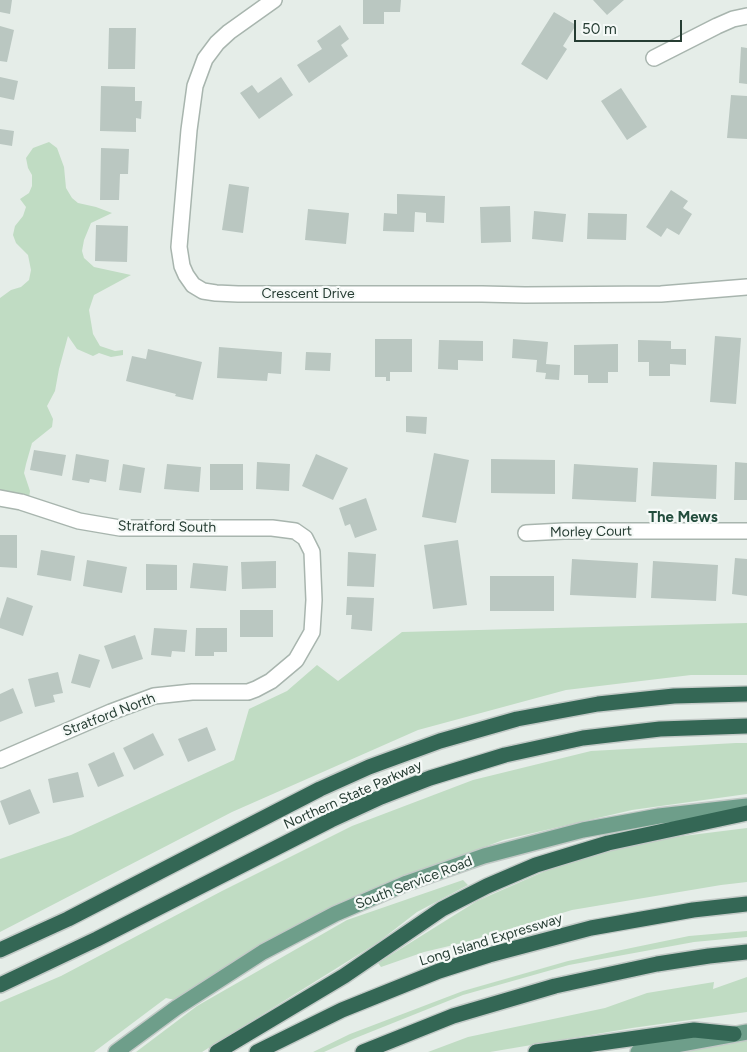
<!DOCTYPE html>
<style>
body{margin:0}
#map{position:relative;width:747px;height:1052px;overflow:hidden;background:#e5ede8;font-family:Figtree,sans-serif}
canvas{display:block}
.scale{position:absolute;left:574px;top:20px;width:108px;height:22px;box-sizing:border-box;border:2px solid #263d33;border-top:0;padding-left:6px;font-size:15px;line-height:18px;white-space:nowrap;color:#263d33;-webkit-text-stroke:4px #f5f9f7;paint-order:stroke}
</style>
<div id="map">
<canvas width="747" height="1052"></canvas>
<div class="scale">50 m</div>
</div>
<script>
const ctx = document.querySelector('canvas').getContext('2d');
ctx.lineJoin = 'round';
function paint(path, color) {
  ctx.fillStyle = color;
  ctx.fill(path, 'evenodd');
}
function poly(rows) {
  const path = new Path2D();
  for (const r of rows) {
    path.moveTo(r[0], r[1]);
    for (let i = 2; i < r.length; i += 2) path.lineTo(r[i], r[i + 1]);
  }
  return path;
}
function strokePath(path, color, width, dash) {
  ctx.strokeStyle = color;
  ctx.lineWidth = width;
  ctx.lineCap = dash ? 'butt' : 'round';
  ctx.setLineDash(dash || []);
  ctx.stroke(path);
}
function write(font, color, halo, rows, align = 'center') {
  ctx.font = font + ' Figtree,sans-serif';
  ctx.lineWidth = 4.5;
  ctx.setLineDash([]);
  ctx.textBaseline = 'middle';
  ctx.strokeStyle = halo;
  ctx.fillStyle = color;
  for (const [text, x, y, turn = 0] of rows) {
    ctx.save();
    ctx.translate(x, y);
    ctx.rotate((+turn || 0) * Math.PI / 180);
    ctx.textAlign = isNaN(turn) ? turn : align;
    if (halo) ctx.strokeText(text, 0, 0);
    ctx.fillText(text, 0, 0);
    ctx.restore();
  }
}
const green = poly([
 [49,142,57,148,64,167,66,188,72,198,78,203,96,207,112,213,91,223,84,240,82,251,84,258,94,267,131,275,94,295,89,310,93,334,100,346,115,351,123,350,123,355,111,357,99,353,93,356,77,349,68,336,59,369,55,391,47,406,53,419,52,427,32,443,26,464,24,473,30,491,29,498,0,498,0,298,11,290,21,287,29,280,31,270,28,255,16,243,13,235,15,226,23,216,26,207,20,199,29,193,32,186,32,175,28,168,26,158,33,148],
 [747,623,747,675,691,675,566,690,418,730,232,812,0,932,0,859,71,835,234,760,249,709,287,691,317,665,338,681,402,632],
 [736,743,747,743,747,794,632,810,503,840,341,902,175,1000,166,998,94,1052,0,1052,0,1002,61,976,222,891,352,826,473,780,591,751],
 [747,828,747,882,721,885,572,910,466,942,424,952,381,967,378,963,477,901,575,858,659,839],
 [463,880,468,885,417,912,377,943,202,1052,136,1052,197,1006,347,920],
 [747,931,747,937,694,942,569,965,463,995,353,1039,324,1052,313,1052,350,1034,463,991,568,961,689,936],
 [747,977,747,1012,632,1028,490,1052,428,1052,468,1037,605,1008,647,993,714,982,713,989],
 [747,1034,747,1052,645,1052]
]);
const building = poly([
 [0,0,12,0,10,14,0,12],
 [363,0,401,0,400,12,384,12,384,24,363,24],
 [593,0,624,0,607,15],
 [554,12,576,25,563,46,567,49,547,80,521,64],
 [340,25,349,39,341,45,348,56,309,83,297,65,322,49,317,41],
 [0,26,14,30,7,62,0,61],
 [109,28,136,28,135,69,108,69],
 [741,47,747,48,747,84,739,83],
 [0,77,18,81,14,100,0,97],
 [281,77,293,95,259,119,240,93,252,85,258,93],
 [101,86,135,87,135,101,142,101,141,119,136,118,136,132,100,131],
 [621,88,647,127,627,140,601,101],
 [731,95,747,96,747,139,727,138],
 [0,129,14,131,12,146,0,144],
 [101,148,129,149,128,174,120,174,119,200,100,200],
 [229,184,249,187,243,233,222,230],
 [671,190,688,201,683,208,692,214,679,235,667,228,661,237,646,227],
 [397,194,445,196,444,223,426,222,426,213,415,212,414,232,383,231,384,213,397,214],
 [510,206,511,242,481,243,480,207],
 [308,209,349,213,346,244,305,240],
 [534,211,566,214,563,242,532,239],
 [588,213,627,214,626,240,587,239],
 [96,225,128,226,127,262,95,261],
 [715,336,741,338,736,404,710,402],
 [375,339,412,339,412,372,390,372,390,381,386,381,386,377,375,377],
 [513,339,548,342,546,364,560,365,559,380,545,379,546,373,536,372,537,360,512,358],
 [439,340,483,341,483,361,458,360,458,370,438,369],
 [638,340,671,341,671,349,686,349,686,365,670,364,670,376,649,376,649,362,638,362],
 [618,344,618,372,608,372,608,383,588,383,588,375,574,375,574,345],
 [219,347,282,352,281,374,268,373,267,381,217,378],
 [148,349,202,362,193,400,175,396,176,394,126,381,132,356,146,359],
 [306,352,331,353,330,371,305,370],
 [406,416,427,417,426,434,406,432],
 [34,450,66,455,62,476,30,470],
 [434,453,469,460,456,523,422,517],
 [76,454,109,460,106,482,90,479,89,483,72,480],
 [316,454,348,468,333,500,302,486],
 [491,459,555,460,555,494,491,493],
 [257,462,290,464,289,491,256,489],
 [653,462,717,465,716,499,651,496],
 [735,462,747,463,747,500,734,500],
 [123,464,145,468,141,493,119,490],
 [167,464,201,467,199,492,164,489],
 [210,464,243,464,243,490,210,490],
 [574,464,638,468,636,502,572,499],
 [366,498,377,530,355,538,350,524,345,526,339,508],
 [0,535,17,535,17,568,0,567],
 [458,540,467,605,433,609,424,545],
 [41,550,75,556,71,581,37,575],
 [348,552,376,554,374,587,347,586],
 [735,558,747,559,747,596,732,594],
 [572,559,638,563,636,598,570,595],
 [87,560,127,567,122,593,83,586],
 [276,561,276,588,242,589,241,562],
 [653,561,718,565,716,601,651,598],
 [193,563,228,566,226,591,190,588],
 [146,564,177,565,177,590,146,590],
 [490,576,554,576,554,611,490,611],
 [7,597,33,606,23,636,0,628,0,619],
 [347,597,374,598,372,631,351,629,352,615,346,615],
 [240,610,273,610,273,637,240,637],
 [154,628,187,630,185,652,172,651,171,657,151,655],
 [196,628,227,628,227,652,214,652,214,656,195,656],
 [135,635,143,659,112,669,104,646],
 [79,654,100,660,90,688,71,683],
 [58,672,63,693,53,695,55,702,35,707,28,679],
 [13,688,23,713,0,722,0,694],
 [207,727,216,750,188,762,178,739],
 [153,733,164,755,134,770,123,748],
 [114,752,124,776,98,787,88,764],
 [78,772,84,797,53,803,48,779],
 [30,789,40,813,9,825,0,801]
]);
const minor = poly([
 [274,0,229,32,217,43,205,59,195,86,189,130,179,247,182,266,186,275,193,285,203,291,216,293,238,294,482,294,525,295,661,294,747,287],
 [654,58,717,26,733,19,747,16],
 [0,498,21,502,79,521,120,528,272,528,295,531,305,538,312,552,314,600,312,632,296,660,271,681,256,689,248,692,192,692,154,696,111,712,0,760],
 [526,533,564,531,747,531]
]);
const major = poly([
 [116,1052,176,1008,263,952,335,914,407,883,484,856,583,830,659,816,747,806],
 [638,1052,747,1032]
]);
const highway = poly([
 [0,950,68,919,320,789,369,767,440,741,517,719,598,704,674,696,747,694],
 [0,985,97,939,331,820,381,797,430,778,505,755,583,738,660,729,747,726],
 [217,1052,344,976,442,909,487,886,536,865,608,843,747,813],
 [257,1052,342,1010,439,971,489,955,591,928,693,910,747,904],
 [363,1052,453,1016,555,986,657,964,709,956,747,952],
 [536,1052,694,1030,734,1034]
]);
const streetNames = [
 ["Crescent Drive",308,294],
 ["Stratford South",167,527,1],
 ["Morley Court",591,532,-1],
 ["Stratford North",109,715,-21],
 ["Northern State Parkway",353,795,-24],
 ["South Service Road",414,883,-21],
 ["Long Island Expressway",491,940,-17]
];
const neighbourhoodNames = [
 ["The Mews",683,518]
];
paint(green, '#c0dcc3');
paint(building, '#bac7c1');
strokePath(minor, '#a8b5ae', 18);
strokePath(major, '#c2c9c6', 18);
strokePath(highway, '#c2c9c6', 18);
strokePath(minor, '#fff', 15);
strokePath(major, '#6e9e8a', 15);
strokePath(highway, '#346755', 15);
write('14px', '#263d33', '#f5f9f7', streetNames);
write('bold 15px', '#234d3d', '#f5f9f7', neighbourhoodNames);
</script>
